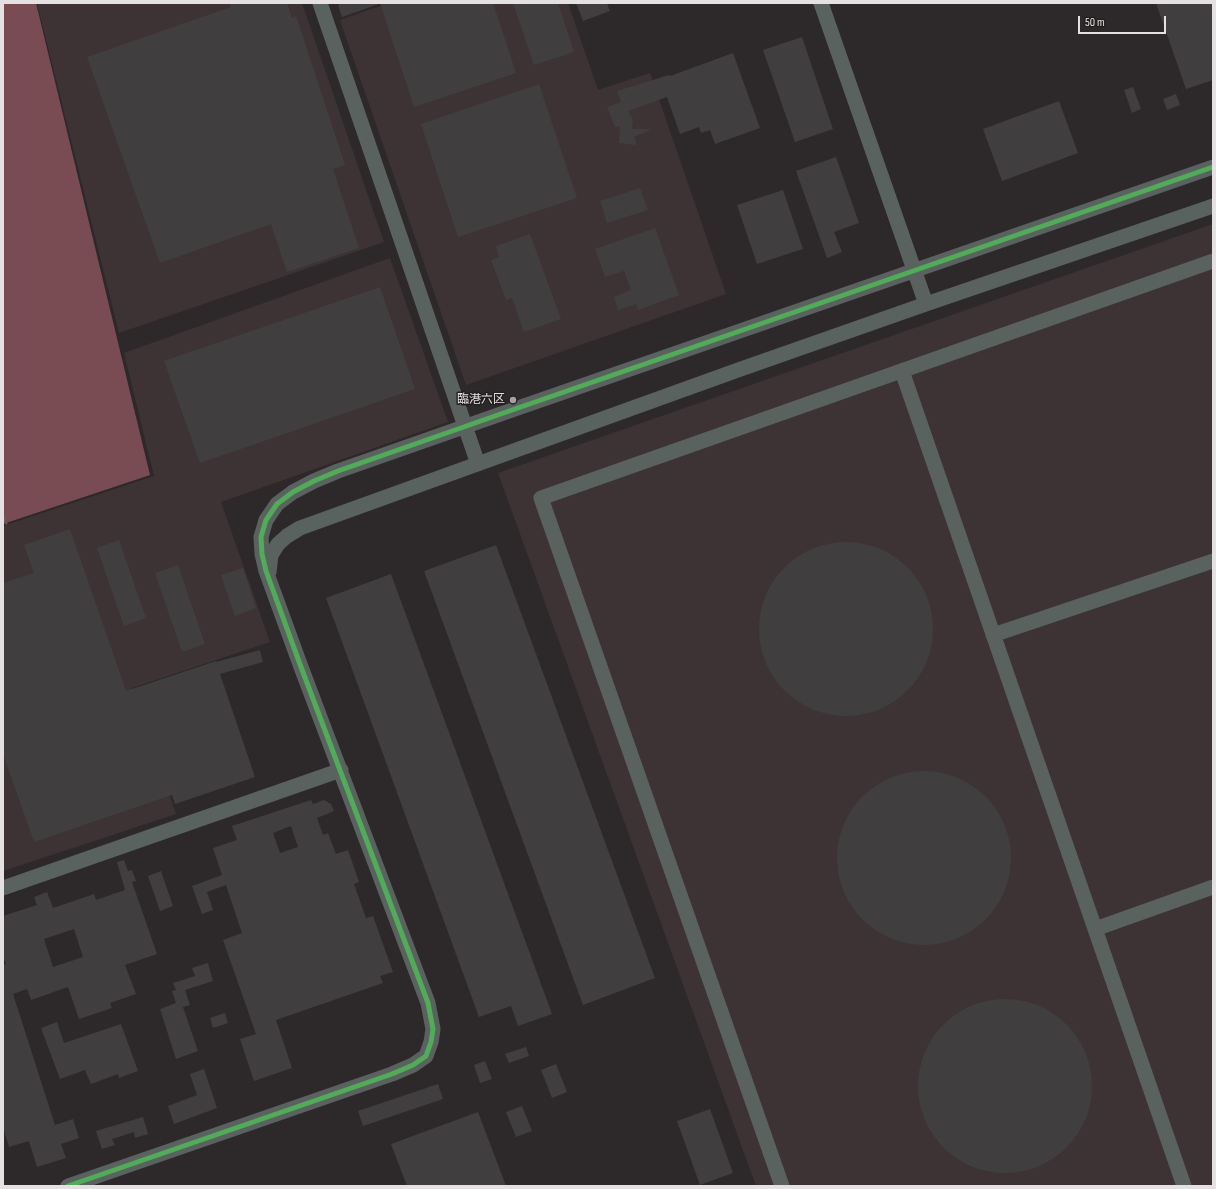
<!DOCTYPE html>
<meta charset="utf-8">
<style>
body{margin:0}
#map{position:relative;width:1216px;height:1189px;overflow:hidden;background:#2d292a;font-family:"Sofia Sans Condensed",sans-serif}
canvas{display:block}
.frame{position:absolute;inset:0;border:4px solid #e5e1e2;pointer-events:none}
.scale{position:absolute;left:1078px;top:16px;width:88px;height:18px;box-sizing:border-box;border:2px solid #e5e1e2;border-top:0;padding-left:5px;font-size:12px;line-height:14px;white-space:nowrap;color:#e5e1e2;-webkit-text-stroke:3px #241f1f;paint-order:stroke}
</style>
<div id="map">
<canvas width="1216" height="1189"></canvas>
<div class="frame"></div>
<div class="scale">50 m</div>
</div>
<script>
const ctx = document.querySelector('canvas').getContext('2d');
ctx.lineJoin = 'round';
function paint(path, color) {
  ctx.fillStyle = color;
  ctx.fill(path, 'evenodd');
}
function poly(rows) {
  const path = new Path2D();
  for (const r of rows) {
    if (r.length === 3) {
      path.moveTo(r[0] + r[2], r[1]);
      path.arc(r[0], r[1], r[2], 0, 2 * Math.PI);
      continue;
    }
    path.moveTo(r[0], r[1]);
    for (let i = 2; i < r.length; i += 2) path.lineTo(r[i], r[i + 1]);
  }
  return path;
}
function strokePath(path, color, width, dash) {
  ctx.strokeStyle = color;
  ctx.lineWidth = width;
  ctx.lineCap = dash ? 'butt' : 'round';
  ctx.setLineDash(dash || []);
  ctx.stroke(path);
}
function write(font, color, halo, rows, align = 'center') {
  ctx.font = font + ' "Sofia Sans Condensed","Noto Sans JP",sans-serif';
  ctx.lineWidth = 3;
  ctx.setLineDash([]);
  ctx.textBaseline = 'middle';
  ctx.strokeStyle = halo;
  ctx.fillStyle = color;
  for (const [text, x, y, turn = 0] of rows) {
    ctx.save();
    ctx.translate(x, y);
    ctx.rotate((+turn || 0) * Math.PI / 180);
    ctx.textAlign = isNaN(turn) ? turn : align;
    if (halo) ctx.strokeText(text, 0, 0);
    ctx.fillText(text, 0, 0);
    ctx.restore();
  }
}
const built = poly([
 [37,3,302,3,384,242,119,333],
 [389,3,568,3,598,90,650,73,726,294,466,385,340,20],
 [1213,224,1213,1186,756,1186,498,473],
 [390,258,448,422,221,502,270,642,132,688,176,814,3,871,3,526,154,476,124,353]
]);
const water = poly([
 [3,3,36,3,150,475,3,524]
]);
const building = poly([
 [230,3,287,3,292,18,296,16,345,165,333,169,359,248,287,272,271,224,160,263,87,57,231,7],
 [343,3,378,3,379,4,342,17,338,5],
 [380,3,493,3,516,73,414,107],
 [513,3,558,3,574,52,534,65],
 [576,3,607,3,610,11,583,21],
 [1156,3,1213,3,1213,80,1186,89],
 [802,37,833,129,795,142,763,50],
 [733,53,760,128,715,144,710,130,701,133,699,127,680,134,667,97,628,111,633,120,632,129,652,129,634,137,637,145,619,143,620,126,615,127,607,107,621,102,617,91,669,75,670,76],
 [539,84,577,198,458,237,421,124],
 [1133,87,1141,109,1132,113,1124,90],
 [1176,94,1180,105,1167,110,1163,99],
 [1059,101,1078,153,1002,181,983,129],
 [836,157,859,223,834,232,842,252,827,258,796,171],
 [640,188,648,210,607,223,600,201],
 [783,190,803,249,757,264,737,205],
 [655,228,679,295,638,310,636,304,618,310,614,297,631,290,624,271,605,277,595,249],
 [530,234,561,319,524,332,512,298,506,300,491,260,499,257,496,246],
 [380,287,415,389,200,463,164,361],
 [70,529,126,691,216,661,216,662,260,650,263,662,220,674,255,777,175,804,172,795,34,842,3,754,3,583,34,573,24,545],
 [119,540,146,618,124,626,97,548],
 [846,629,87],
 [496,545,655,978,583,1005,424,571],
 [178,565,205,644,182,652,155,573],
 [243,568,256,608,235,616,221,575],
 [391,574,552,1014,518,1026,511,1006,479,1017,326,598],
 [924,858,87],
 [311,800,313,804,324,800,331,804,334,811,317,818,323,835,328,833,336,854,348,850,359,882,354,884,366,918,373,916,393,972,380,976,383,983,276,1020,292,1068,254,1081,240,1039,256,1034,223,940,242,933,226,885,207,892,213,910,202,914,192,886,222,875,213,848,237,840,232,826],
 [291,826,298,847,280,853,273,833],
 [124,860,128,871,132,870,136,881,132,882,157,954,125,965,136,994,110,1003,112,1008,79,1019,68,987,31,1000,27,989,13,994,55,1125,73,1119,79,1138,61,1144,66,1158,37,1167,29,1141,9,1147,3,1127,3,965,6,964,3,956,3,916,37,905,34,897,47,892,53,908,94,894,96,900,125,890,117,862],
 [74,929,83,957,53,967,44,939],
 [161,871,173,906,160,911,148,876],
 [208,963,213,981,185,990,190,1005,183,1007,198,1051,176,1059,160,1009,176,1003,172,991,176,990,173,983,195,976,192,968],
 [1005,1086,87],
 [225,1013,228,1023,213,1028,210,1018],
 [57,1022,64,1043,121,1024,138,1071,119,1078,118,1074,91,1084,85,1070,60,1079,41,1028],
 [526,1047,529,1056,509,1063,505,1054],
 [485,1061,492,1079,480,1083,474,1065],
 [556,1064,567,1092,552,1098,541,1070],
 [204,1069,217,1108,174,1124,168,1106,197,1095,190,1074],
 [438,1084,443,1099,363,1126,358,1111],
 [522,1106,532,1131,516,1137,506,1112],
 [710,1109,733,1173,700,1185,677,1121],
 [478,1112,506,1186,407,1186,391,1144],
 [143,1117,148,1134,135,1138,134,1132,112,1139,115,1145,102,1149,96,1131]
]);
const path = poly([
 [3,515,7,525]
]);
const minor = poly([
 [320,3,478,464],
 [821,3,926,304],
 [902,371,1184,1186],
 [269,572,271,555,278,544,287,536,300,528,738,370,926,304,1213,206],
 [993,635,1213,561],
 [3,888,341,770],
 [1095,929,1213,887],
 [68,1186,392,1074,413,1065,426,1056,431,1042,433,1029,428,1003,301,667,266,571,262,554,261,537,266,520,277,504,293,492,314,481,338,471,515,409,1213,167],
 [782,1186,541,498,1213,261]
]);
const cycleway = poly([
 [68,1186,392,1074,413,1065,426,1056,431,1042,433,1029,428,1003,301,667,266,571,262,554,261,537,266,520,277,504,293,492,314,481,338,471,515,409,1213,167]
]);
const markers = [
 [513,400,4,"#a5a1a2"]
];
const poiNames = [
 ["臨港六区",505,400]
];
paint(built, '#3d3334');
paint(water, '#794c53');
paint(building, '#413e3f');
strokePath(path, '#616464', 2, [2, 2]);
strokePath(minor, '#5a6260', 15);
strokePath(cycleway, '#51ab58', 5);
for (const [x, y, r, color] of markers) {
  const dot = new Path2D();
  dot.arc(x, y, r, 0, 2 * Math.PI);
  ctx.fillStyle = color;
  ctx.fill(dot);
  strokePath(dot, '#241f1f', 1.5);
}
write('12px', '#e5e1e2', '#241f1f', poiNames, 'right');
</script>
